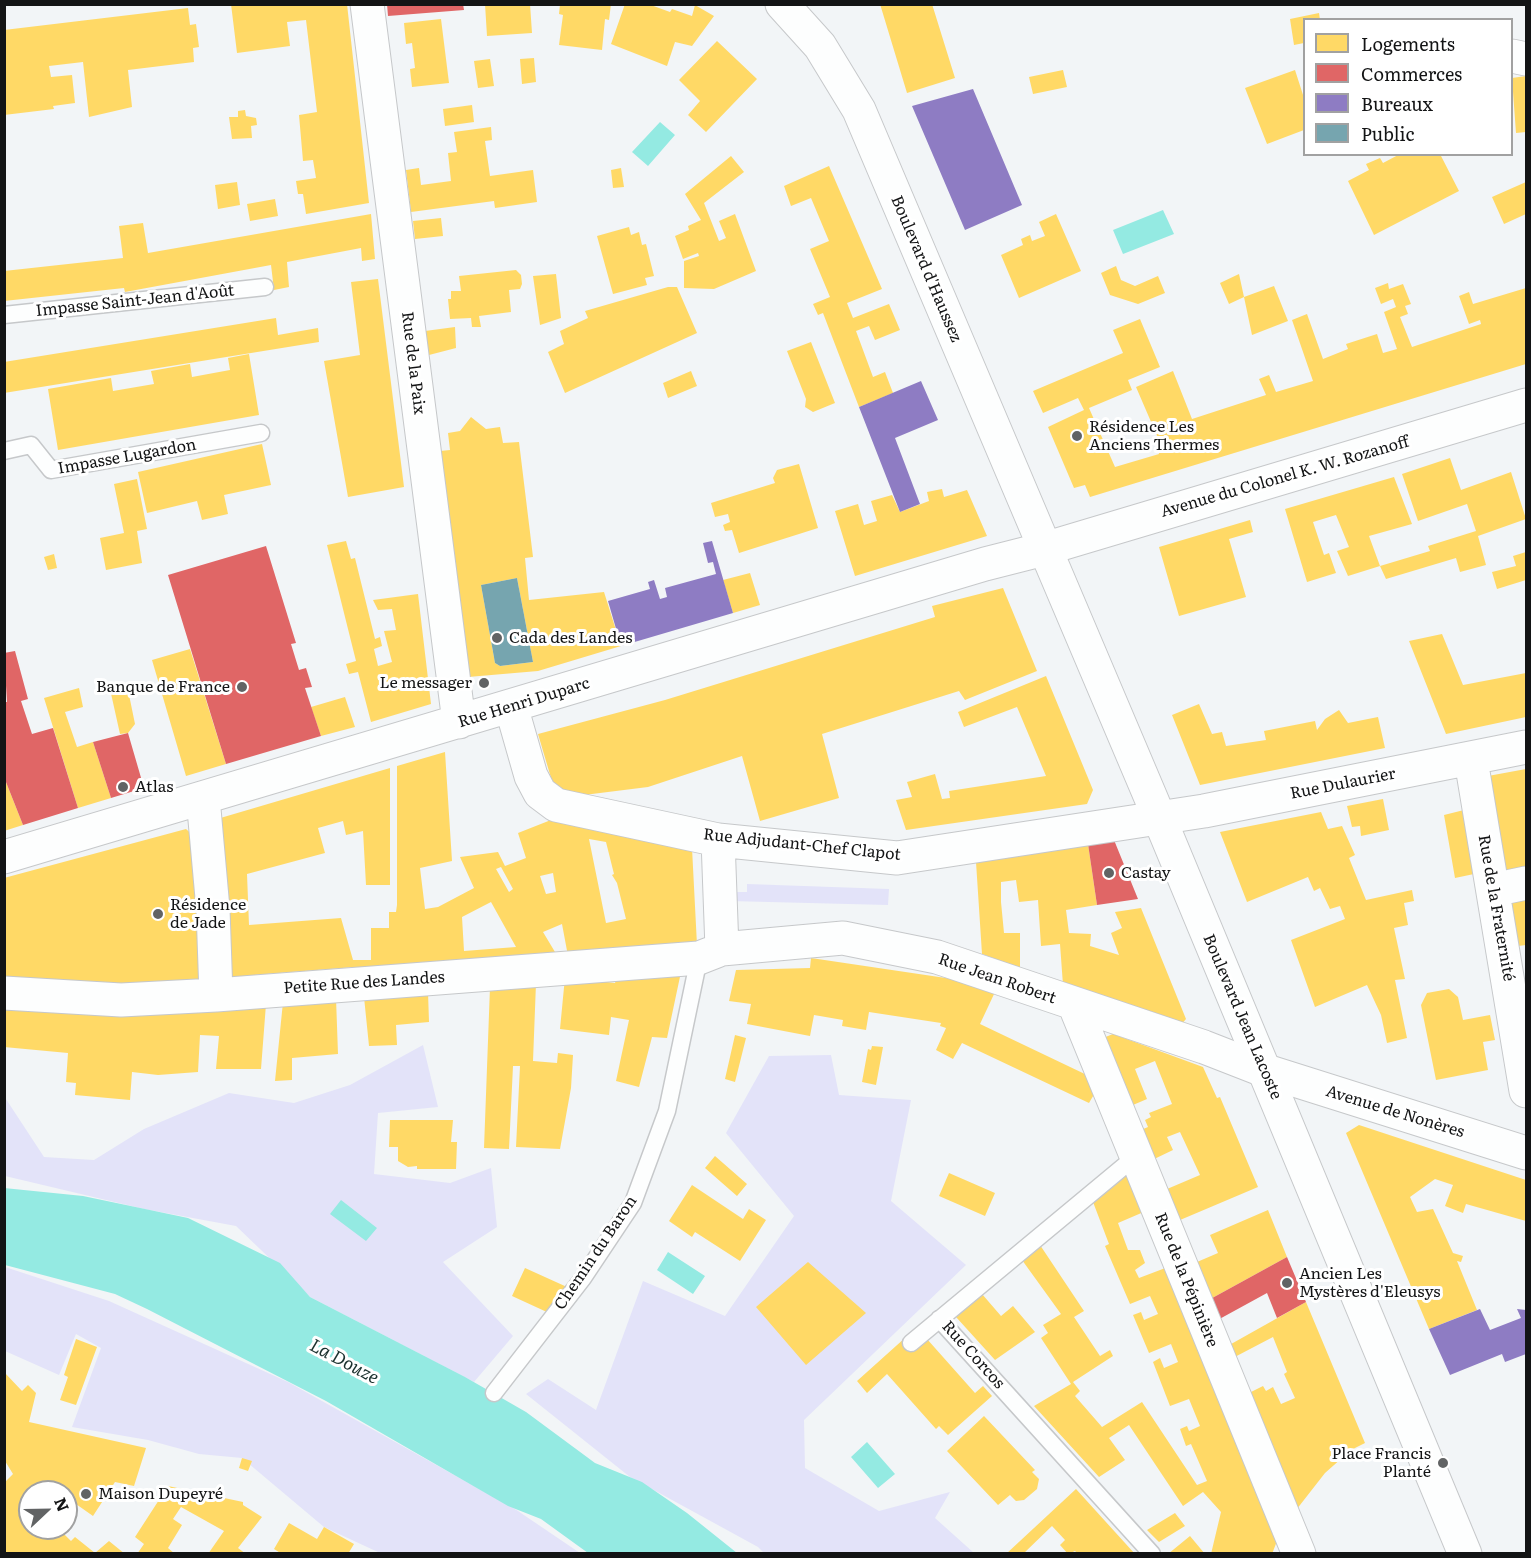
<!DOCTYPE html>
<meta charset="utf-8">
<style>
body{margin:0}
#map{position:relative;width:1531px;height:1558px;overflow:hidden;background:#f2f5f7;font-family:Literata,serif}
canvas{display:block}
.frame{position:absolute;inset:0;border:6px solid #131415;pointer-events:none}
.legend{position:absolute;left:1303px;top:18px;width:210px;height:138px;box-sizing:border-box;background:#fff;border:2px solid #a1a1a1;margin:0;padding:8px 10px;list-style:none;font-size:18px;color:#131415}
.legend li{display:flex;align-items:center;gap:12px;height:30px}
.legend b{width:30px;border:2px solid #a1a1a1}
.north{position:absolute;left:18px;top:1480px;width:60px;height:60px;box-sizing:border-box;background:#fff;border:2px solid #a1a1a1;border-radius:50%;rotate:68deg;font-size:16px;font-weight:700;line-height:24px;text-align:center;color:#131415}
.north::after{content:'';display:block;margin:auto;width:21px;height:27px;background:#616364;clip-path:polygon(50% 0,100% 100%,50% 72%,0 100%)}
</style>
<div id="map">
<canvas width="1531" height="1558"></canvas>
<div class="frame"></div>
<ul class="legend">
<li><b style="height:16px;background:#ffd966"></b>Logements</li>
<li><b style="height:16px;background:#e06666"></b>Commerces</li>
<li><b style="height:16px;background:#8e7cc3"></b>Bureaux</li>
<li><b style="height:16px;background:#76a5af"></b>Public</li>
</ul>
<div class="north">N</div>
</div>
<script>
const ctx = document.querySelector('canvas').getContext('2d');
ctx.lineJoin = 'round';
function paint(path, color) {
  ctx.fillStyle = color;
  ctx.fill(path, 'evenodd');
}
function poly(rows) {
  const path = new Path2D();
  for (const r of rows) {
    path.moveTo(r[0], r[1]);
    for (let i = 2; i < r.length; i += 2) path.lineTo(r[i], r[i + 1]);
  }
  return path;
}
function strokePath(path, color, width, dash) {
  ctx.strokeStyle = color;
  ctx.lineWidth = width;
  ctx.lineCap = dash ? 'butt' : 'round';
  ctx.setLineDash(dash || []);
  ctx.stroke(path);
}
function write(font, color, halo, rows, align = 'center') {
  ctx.font = font + ' Literata,serif';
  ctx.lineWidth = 6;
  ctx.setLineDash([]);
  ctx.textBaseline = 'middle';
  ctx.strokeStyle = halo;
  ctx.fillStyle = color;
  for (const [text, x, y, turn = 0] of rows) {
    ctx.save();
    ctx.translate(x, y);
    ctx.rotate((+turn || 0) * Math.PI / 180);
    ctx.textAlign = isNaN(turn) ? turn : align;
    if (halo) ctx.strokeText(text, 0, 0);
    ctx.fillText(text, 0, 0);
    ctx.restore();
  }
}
const green = poly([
 [747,884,889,889,888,905,729,901,728,892,747,892],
 [423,1045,438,1107,378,1113,374,1174,450,1183,491,1168,497,1227,443,1262,513,1336,474,1382,310,1297,236,1226,144,1209,5,1176,4,1096,44,1157,94,1160,144,1129,229,1093,294,1103,350,1085],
 [831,1055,839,1095,911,1100,891,1201,966,1265,804,1420,805,1468,879,1511,950,1492,935,1518,974,1553,764,1553,758,1547,630,1477,526,1394,548,1379,596,1410,643,1281,725,1316,794,1216,726,1133,769,1056],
 [5,1267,109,1301,288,1382,515,1509,580,1553,380,1553,324,1527,242,1458,199,1454,148,1440,72,1427,101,1348,76,1334,59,1375,5,1351]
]);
const water = poly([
 [660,122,675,135,648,166,632,152],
 [1163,210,1174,234,1123,254,1113,230],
 [4,1188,83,1196,188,1218,280,1263,310,1297,465,1377,526,1412,595,1463,642,1482,687,1513,737,1553,588,1553,541,1519,508,1506,326,1401,147,1309,115,1294,5,1265],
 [341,1200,377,1228,366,1241,330,1214],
 [668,1252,705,1276,693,1294,657,1270],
 [867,1442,895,1474,878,1488,851,1457]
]);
const homes = poly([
 [231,4,347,4,369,203,306,214,303,194,298,194,296,181,316,178,313,160,303,161,299,115,317,112,306,20,287,22,290,46,237,53],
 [485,4,530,4,532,33,487,36],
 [560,4,611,4,609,20,605,19,602,50,559,45,563,15,559,14],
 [625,4,648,4,670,12,672,9,692,16,695,5,714,16,692,46,675,42,667,66,611,44],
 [880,4,932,4,955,78,907,93],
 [188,8,190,25,196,24,199,47,193,48,194,62,128,70,132,107,89,117,83,62,49,66,51,77,72,75,75,103,53,106,54,109,4,115,4,30],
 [1319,13,1320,20,1304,20,1304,43,1294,45,1290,19],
 [441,19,449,83,412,87,410,69,415,68,412,43,406,44,404,23],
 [717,41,757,79,706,132,688,115,700,101,679,80],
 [534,58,536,82,522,84,520,59],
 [490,59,494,86,478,88,474,61],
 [1063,70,1067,87,1033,94,1029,77],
 [1295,70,1304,98,1304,130,1267,144,1245,88],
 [1526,76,1526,132,1516,133,1512,78],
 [472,105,474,122,445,126,443,109],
 [245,110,246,116,256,118,257,125,251,126,252,138,232,139,229,117,238,117,238,111],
 [491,127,492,140,485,141,490,176,533,170,537,202,495,208,494,201,411,212,406,170,419,168,421,185,451,181,448,153,457,152,454,132],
 [1400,154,1440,154,1459,191,1374,235,1348,181,1369,170,1366,164,1380,158,1383,163],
 [731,156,744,172,704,203,719,241,726,238,719,221,735,214,756,271,714,289,684,288,684,261,699,256,698,253,683,259,675,236,689,230,688,226,701,220,685,194],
 [829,166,882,289,847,303,853,318,889,304,900,330,875,340,869,326,856,331,873,377,885,372,893,393,859,407,823,313,818,315,813,304,830,297,810,249,829,241,811,198,791,206,784,186],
 [621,168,624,187,613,188,611,170],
 [237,182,240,205,218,209,215,185],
 [1526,182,1526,214,1504,224,1492,197],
 [275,199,278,216,250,221,247,204],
 [371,214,375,259,362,261,361,248,287,262,289,287,274,290,271,265,125,292,124,288,4,301,4,271,123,258,119,226,143,223,148,253],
 [1056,214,1081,271,1019,298,1001,255,1023,245,1021,239,1030,235,1032,241,1045,236,1039,222],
 [441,218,443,236,415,239,413,221],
 [629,227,631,235,639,232,642,245,646,244,654,276,645,278,647,285,613,294,597,236],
 [1116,266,1121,280,1135,286,1158,276,1165,293,1138,304,1110,295,1101,273],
 [516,270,521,275,522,284,520,289,509,290,511,312,479,316,481,327,472,327,471,318,450,319,448,299,451,299,451,291,461,291,459,276],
 [556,274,561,318,540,325,533,276],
 [1239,274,1244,297,1229,304,1220,283],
 [378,279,404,487,348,497,324,361,360,355,351,282],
 [1388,283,1389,289,1403,284,1411,304,1405,306,1408,314,1400,317,1412,347,1481,324,1480,320,1469,324,1459,296,1469,292,1473,304,1526,288,1526,364,1090,497,1085,485,1074,488,1048,427,1084,410,1078,398,1043,413,1033,391,1123,353,1113,330,1140,319,1160,367,1128,380,1132,390,1089,408,1115,467,1159,454,1157,446,1161,445,1136,387,1173,371,1192,419,1266,395,1259,379,1269,375,1276,392,1313,381,1292,320,1307,314,1323,359,1348,349,1346,344,1377,334,1383,353,1397,349,1384,312,1396,307,1393,299,1381,304,1375,288],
 [1274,286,1288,321,1252,335,1244,297],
 [668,287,677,287,697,333,565,393,548,352,564,344,560,331,588,318,585,311],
 [276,318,278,335,318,328,319,342,4,393,4,362],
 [455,327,456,348,429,355,425,331],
 [811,342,835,403,813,412,805,407,806,399,787,351],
 [249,354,259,415,58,450,48,389,111,378,113,391,154,384,151,371,190,364,192,377,230,370,228,358],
 [691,371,697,386,668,398,663,383],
 [471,417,486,429,500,427,503,443,519,442,533,557,525,558,529,600,604,592,621,646,538,671,468,677,440,451,450,450,448,433,460,431],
 [517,578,533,662,500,666,495,663,481,585],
 [262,444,271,485,224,495,228,514,202,520,197,501,147,513,138,472],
 [1450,458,1461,490,1511,472,1526,519,1478,536,1486,565,1460,572,1456,558,1386,579,1380,566,1430,551,1428,546,1476,531,1467,504,1418,521,1402,474],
 [799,464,818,528,739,553,732,530,725,531,723,525,730,522,728,514,715,517,711,503,775,483,773,478,777,470],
 [1394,477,1412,524,1369,536,1380,566,1348,576,1337,551,1349,547,1336,515,1313,522,1324,555,1329,553,1336,573,1307,582,1285,509],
 [137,479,147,529,137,531,142,563,106,570,100,538,124,533,114,484],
 [942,489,944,497,967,490,987,536,855,576,835,511,858,504,864,525,877,521,871,501,892,495,900,512,929,501,927,492],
 [1250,520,1253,532,1229,539,1246,597,1179,616,1159,547],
 [346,541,351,559,355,558,375,639,380,637,382,646,374,649,378,666,392,662,384,631,396,630,392,609,378,610,373,600,418,594,431,704,371,722,358,672,349,674,346,664,356,661,327,545],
 [1526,552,1526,580,1497,589,1492,572,1516,566,1513,556],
 [54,554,57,568,48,570,44,557],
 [750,573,760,605,733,613,723,580],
 [1003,588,1037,671,965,700,959,691,822,734,839,798,760,821,742,756,648,787,584,795,554,788,538,734,665,700,935,617,932,606],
 [1442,634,1463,685,1526,673,1526,717,1446,734,1409,641],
 [190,649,226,764,186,776,152,660],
 [1046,676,1093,790,1087,804,906,830,896,800,912,797,907,782,935,774,942,799,950,798,949,791,1046,776,1017,707,964,727,958,712],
 [127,685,135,724,128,733,120,734,110,689],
 [79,688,83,707,65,712,77,747,93,742,111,798,78,808,44,698],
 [345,697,355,727,321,736,311,707],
 [1199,704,1212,734,1222,732,1226,746,1266,740,1264,731,1315,721,1317,730,1325,719,1339,710,1348,723,1378,717,1385,748,1200,785,1172,715],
 [445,752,452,861,420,868,425,909,438,907,474,888,460,857,498,852,505,866,526,858,518,833,556,818,692,848,697,945,568,956,562,924,543,932,558,957,357,972,355,967,254,975,254,979,229,981,217,819,390,768,390,885,366,885,363,831,346,835,343,821,318,828,325,853,247,874,249,925,341,918,353,960,371,960,371,928,389,928,389,912,396,912,397,905,397,766],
 [589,839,606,842,614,874,612,875,617,883,626,919,606,923],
 [501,867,513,889,509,892,496,869],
 [553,873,556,892,546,894,540,876],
 [491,902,516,947,464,951,462,917],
 [1526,769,1526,868,1505,871,1488,776],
 [4,777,23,825,4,831],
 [1383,799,1389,830,1361,836,1360,826,1352,827,1347,806],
 [1464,810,1474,874,1455,878,1444,815],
 [1321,812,1328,829,1342,826,1355,855,1349,858,1366,900,1412,890,1414,901,1404,903,1408,925,1394,928,1405,979,1395,980,1407,1038,1387,1043,1381,1015,1367,985,1315,1007,1291,940,1345,919,1340,906,1330,909,1320,888,1314,891,1308,877,1247,902,1220,832],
 [186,829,197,839,203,982,83,986,4,981,4,878],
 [1088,844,1097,905,1066,910,1069,933,1091,934,1090,946,1119,955,1111,933,1122,928,1115,912,1141,908,1186,1019,1180,1026,1063,985,1060,944,1041,946,1038,900,1019,902,1016,880,1001,882,1001,902,1004,933,1020,933,1020,968,982,954,976,862],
 [1526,890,1526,945,1518,946,1510,892],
 [811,958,966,981,995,992,980,1024,1089,1076,1096,1091,1089,1103,962,1043,953,1059,936,1050,946,1028,940,1026,941,1023,869,1012,866,1030,842,1026,843,1020,814,1015,810,1036,747,1024,751,1004,729,1001,736,970,810,968],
 [681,972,667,1038,652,1037,639,1087,616,1081,629,1020,611,1017,609,1035,560,1029,565,977,615,983,617,977],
 [536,983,533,1061,557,1063,558,1053,573,1055,571,1088,560,1149,516,1147,520,1066,513,1066,509,1149,484,1148,490,987],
 [1449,989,1458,997,1463,1020,1490,1015,1495,1040,1483,1042,1488,1070,1436,1080,1421,1005,1427,993],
 [428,992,429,1022,396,1025,397,1045,369,1046,364,997],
 [336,998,338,1054,292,1058,292,1080,275,1081,283,1002],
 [266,1004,261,1069,216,1069,219,1036,200,1035,198,1072,158,1075,132,1072,130,1100,75,1095,76,1083,66,1082,68,1053,4,1047,4,1006],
 [1113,1034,1203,1067,1217,1098,1220,1097,1258,1187,1173,1223,1160,1192,1200,1175,1180,1132,1167,1137,1173,1150,1148,1162,1136,1132,1148,1127,1145,1120,1151,1117,1149,1113,1172,1104,1155,1061,1135,1069,1147,1099,1126,1108,1098,1040],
 [735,1035,746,1038,735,1082,725,1079],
 [872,1046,883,1047,876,1085,862,1082,868,1049,871,1050],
 [390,1120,453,1120,451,1142,457,1142,456,1169,417,1169,417,1166,408,1167,398,1161,398,1147,389,1147],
 [1359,1125,1526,1180,1526,1221,1466,1204,1463,1213,1445,1206,1453,1185,1435,1179,1410,1197,1417,1212,1433,1209,1453,1253,1463,1256,1461,1262,1457,1261,1477,1310,1429,1329,1346,1133],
 [715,1156,747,1184,737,1196,705,1168],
 [1130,1172,1146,1211,1118,1223,1128,1250,1140,1250,1145,1263,1135,1270,1139,1278,1168,1267,1277,1541,1272,1554,1211,1554,1221,1512,1203,1492,1183,1506,1129,1425,1109,1438,1125,1460,1099,1477,1034,1406,1071,1384,1041,1338,1048,1333,1043,1325,1061,1314,1022,1260,1040,1245,1084,1311,1074,1317,1100,1356,1110,1350,1113,1356,1073,1382,1080,1391,1075,1396,1102,1427,1142,1402,1197,1485,1207,1481,1191,1444,1186,1446,1180,1429,1187,1426,1189,1431,1200,1426,1189,1399,1170,1406,1153,1362,1160,1358,1164,1368,1178,1362,1171,1344,1149,1353,1133,1315,1141,1312,1144,1320,1158,1314,1150,1296,1130,1304,1105,1246,1109,1244,1093,1202],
 [949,1173,995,1193,985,1216,939,1196],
 [692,1185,743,1219,749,1209,766,1220,740,1261,695,1232,692,1237,669,1221],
 [1268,1210,1287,1257,1205,1302,1190,1265,1218,1253,1210,1235],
 [808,1262,866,1313,806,1365,756,1307],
 [525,1268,567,1287,549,1313,512,1296],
 [982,1294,1001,1316,1013,1306,1035,1332,995,1360,956,1317,956,1313],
 [1306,1302,1365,1443,1351,1450,1325,1473,1293,1514,1243,1396,1263,1386,1266,1391,1273,1387,1281,1404,1295,1398,1284,1374,1287,1372,1273,1337,1229,1360,1224,1348],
 [906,1337,927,1339,975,1393,983,1386,992,1396,948,1435,939,1426,936,1429,887,1374,867,1393,857,1381],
 [76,1339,97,1347,76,1405,60,1400,68,1377,64,1375],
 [5,1373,22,1391,28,1385,36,1393,29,1422,146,1448,134,1486,115,1482,93,1516,66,1497,66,1492,30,1492,30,1528,58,1528,71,1541,75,1537,95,1553,109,1541,125,1554,4,1554,4,1483,13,1474,5,1461],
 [984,1416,1035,1470,1032,1472,1039,1479,1037,1489,1024,1500,1016,1501,1010,1495,998,1505,947,1451],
 [242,1458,252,1461,248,1471,239,1468],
 [168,1486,243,1502,243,1505,262,1517,238,1548,246,1554,208,1554,224,1531,181,1507,173,1519,182,1525,168,1548,175,1554,137,1554,144,1544,135,1537],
 [1076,1489,1135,1554,1078,1554,1075,1551,1068,1554,1060,1545,1065,1540,1052,1526,1023,1554,1006,1554],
 [1175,1513,1185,1526,1159,1542,1147,1530],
 [289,1523,317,1539,324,1527,354,1544,348,1554,282,1554,274,1549],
 [1190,1536,1205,1554,1168,1554]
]);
const shops = poly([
 [387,4,463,4,464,10,388,16],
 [266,546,296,643,291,644,299,670,306,668,312,687,305,688,321,736,226,764,168,575],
 [15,651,28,699,21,701,32,734,53,728,78,808,23,825,4,777,4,702,7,702,4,653],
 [128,733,144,788,111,798,93,742],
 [1114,840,1138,899,1097,905,1088,844],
 [1287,1257,1306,1302,1277,1318,1267,1293,1214,1322,1205,1302]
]);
const offices = poly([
 [973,89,1022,205,965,230,912,106],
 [921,381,938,420,895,438,920,504,900,512,859,407],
 [712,541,733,613,621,646,608,601,650,589,648,582,654,580,660,599,667,597,665,588,716,574,713,562,708,563,703,543],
 [1480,1309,1490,1330,1521,1318,1517,1309,1526,1310,1526,1354,1505,1362,1502,1354,1450,1375,1429,1329]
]);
const public = poly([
 [517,578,533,662,500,666,495,663,481,585]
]);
const service = poly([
 [4,315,265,287],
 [4,451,31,445,51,470,261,433],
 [939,1319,1152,1554],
 [911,1343,1135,1157],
 [494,1393,583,1278,633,1203,667,1111,699,958]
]);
const minor = poly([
 [367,4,459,722],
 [1512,56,1526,59],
 [511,706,531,776,540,793,556,805,718,840,897,858,1204,811,1526,747],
 [1471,760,1526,1091],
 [203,798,213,909,216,995],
 [718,840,722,949],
 [4,857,985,564,1044,549],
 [1493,890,1526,883],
 [4,993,121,1000,216,995,699,958,722,949,843,938,937,957,1204,1047,1263,1070,1526,1153],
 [1075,1006,1299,1554]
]);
const tertiary = poly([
 [1044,549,1526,405]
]);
const secondary = poly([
 [782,4,820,46,859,110,1151,798,1465,1554]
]);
const markers = [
 [1077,436,6,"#616364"],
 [497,638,6,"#616364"],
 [484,683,6,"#616364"],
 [242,687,6,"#616364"],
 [123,787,6,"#616364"],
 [1109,873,6,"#616364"],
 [158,914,6,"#616364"],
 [1287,1283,6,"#616364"],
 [1443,1463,6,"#616364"],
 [86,1494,6,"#616364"]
];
const streetNames = [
 ["Boulevard d'Haussez",926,269,67],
 ["Impasse Saint-Jean d'Août",135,301,-6],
 ["Rue de la Paix",413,363,83],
 ["Impasse Lugardon",127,457,-10],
 ["Avenue du Colonel K. W. Rozanoff",1285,477,-16],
 ["Rue Henri Duparc",524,703,-17],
 ["Rue Dulaurier",1343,784,-11],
 ["Rue Adjudant-Chef Clapot",802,845,6],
 ["Rue de la Fraternité",1496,908,80],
 ["Rue Jean Robert",997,979,19],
 ["Petite Rue des Landes",364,983,-4],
 ["Boulevard Jean Lacoste",1242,1017,67],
 ["Avenue de Nonères",1395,1112,17],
 ["Chemin du Baron",596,1253,-56],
 ["Rue de la Pépinière",1186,1280,68],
 ["Rue Corcos",973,1355,48]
];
const poiNames = [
 ["Résidence Les",1089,427],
 ["Anciens Thermes",1089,445],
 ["Cada des Landes",509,638],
 ["Le messager",472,683,"right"],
 ["Banque de France",230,687,"right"],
 ["Atlas",135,787],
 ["Castay",1121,873],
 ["Résidence",170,905],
 ["de Jade",170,923],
 ["Ancien Les",1299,1274],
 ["Mystères d'Eleusys",1299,1292],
 ["Place Francis",1431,1454,"right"],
 ["Planté",1431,1472,"right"],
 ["Maison Dupeyré",98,1494]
];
const waterNames = [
 ["La Douze",344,1362,28]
];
paint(green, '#e3e3f9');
paint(water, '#94eae2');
paint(homes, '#ffd966');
paint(shops, '#e06666');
paint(offices, '#8e7cc3');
paint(public, '#76a5af');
strokePath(service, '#c6c8ca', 19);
strokePath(minor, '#c6c8ca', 35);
strokePath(tertiary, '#c6c8ca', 35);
strokePath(secondary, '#c6c8ca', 35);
strokePath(service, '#fdfefe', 16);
strokePath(minor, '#fdfefe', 33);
strokePath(tertiary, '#fdfefe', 33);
strokePath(secondary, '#fdfefe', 33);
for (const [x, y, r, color] of markers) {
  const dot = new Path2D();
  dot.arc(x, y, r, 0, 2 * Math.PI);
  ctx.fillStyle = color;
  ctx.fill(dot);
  strokePath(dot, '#fff', 2);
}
write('16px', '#131415', '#fff', streetNames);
write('16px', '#131415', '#fff', poiNames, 'left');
write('italic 18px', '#1b312e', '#fff', waterNames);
</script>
